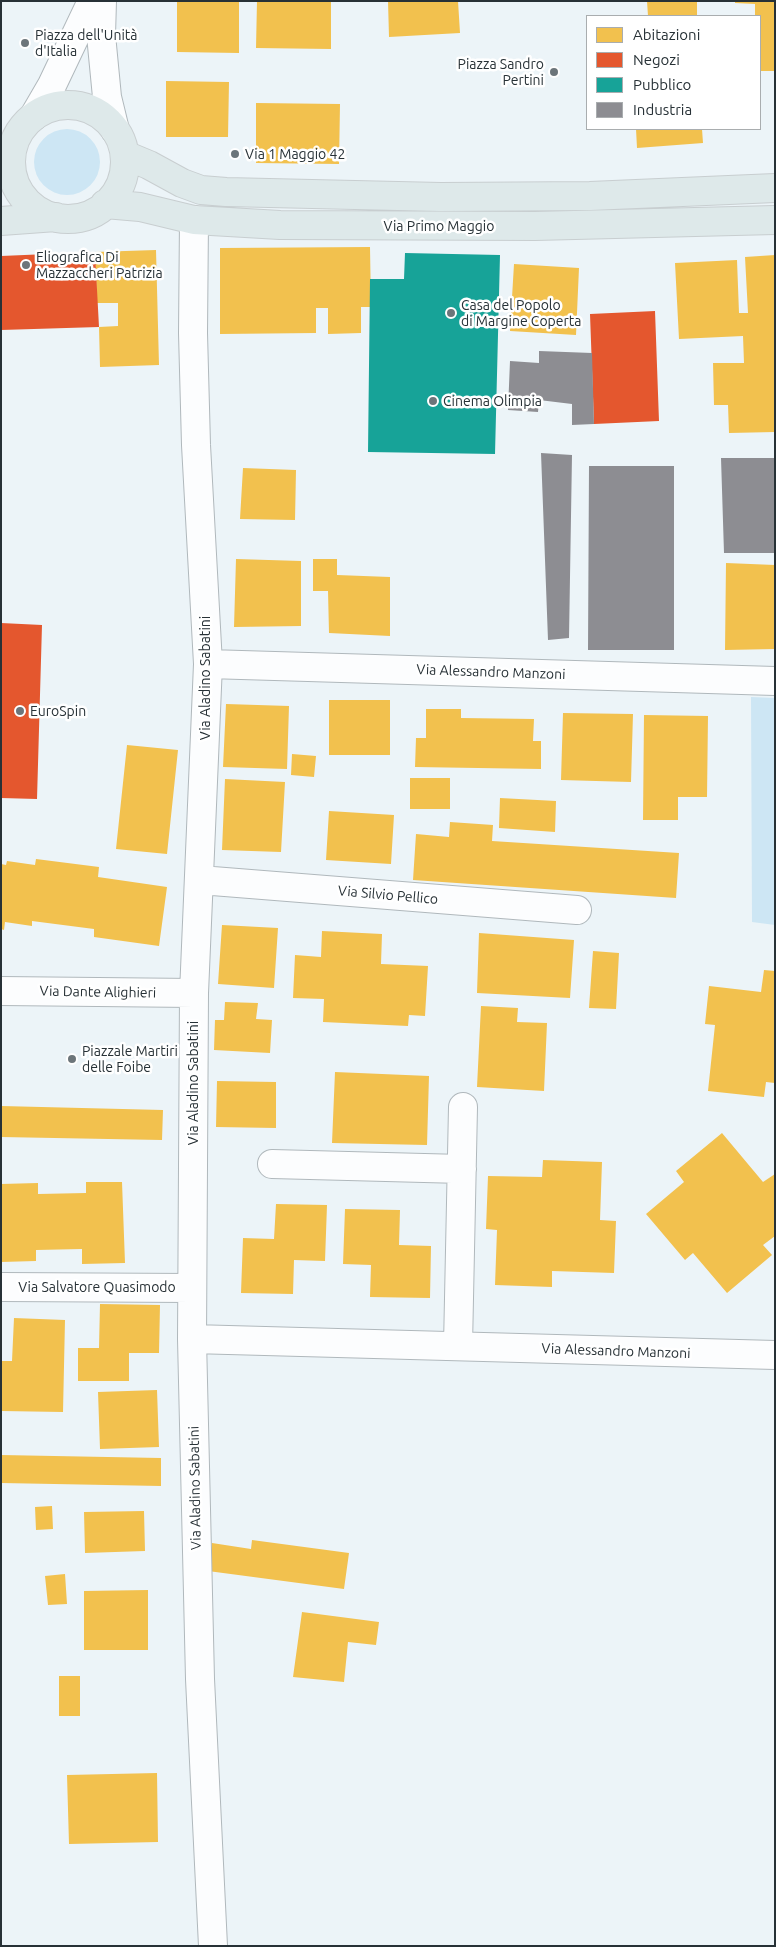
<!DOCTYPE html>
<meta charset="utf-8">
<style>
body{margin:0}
#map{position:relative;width:776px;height:1947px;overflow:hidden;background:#ecf4f8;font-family:Ubuntu,sans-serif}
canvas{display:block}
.frame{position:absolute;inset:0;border:2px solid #273136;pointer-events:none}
.legend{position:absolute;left:586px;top:15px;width:175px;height:115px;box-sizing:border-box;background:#fff;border:1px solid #a9adaf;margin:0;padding:6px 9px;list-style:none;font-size:15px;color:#273136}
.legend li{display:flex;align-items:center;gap:10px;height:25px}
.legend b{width:25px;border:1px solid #a9adaf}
</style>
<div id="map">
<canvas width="776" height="1947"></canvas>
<div class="frame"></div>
<ul class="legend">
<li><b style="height:14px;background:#f2c14e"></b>Abitazioni</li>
<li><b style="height:14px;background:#e4572e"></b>Negozi</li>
<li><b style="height:14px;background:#17a398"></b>Pubblico</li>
<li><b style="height:14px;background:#8d8d92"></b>Industria</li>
</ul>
</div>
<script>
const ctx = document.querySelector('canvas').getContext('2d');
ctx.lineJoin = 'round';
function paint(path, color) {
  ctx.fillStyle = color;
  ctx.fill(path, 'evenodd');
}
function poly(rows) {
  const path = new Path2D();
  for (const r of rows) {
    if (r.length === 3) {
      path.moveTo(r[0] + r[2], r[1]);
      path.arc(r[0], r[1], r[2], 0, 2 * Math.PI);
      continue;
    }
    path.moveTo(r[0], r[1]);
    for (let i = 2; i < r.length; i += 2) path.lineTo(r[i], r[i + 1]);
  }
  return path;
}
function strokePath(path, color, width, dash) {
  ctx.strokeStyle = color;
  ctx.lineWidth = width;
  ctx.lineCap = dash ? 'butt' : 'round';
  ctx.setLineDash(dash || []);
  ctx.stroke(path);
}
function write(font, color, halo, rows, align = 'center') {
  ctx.font = font + ' Ubuntu,sans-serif';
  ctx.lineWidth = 5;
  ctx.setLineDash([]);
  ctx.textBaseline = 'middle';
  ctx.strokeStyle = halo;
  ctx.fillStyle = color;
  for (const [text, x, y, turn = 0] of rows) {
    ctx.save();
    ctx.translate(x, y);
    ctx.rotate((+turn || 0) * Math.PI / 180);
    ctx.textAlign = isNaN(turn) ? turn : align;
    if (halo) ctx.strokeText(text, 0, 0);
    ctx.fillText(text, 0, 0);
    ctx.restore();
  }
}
const green = poly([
 [67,162,33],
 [751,697,775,698,775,925,752,922]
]);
const homes = poly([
 [177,1,239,1,239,53,177,52],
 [257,1,331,1,331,49,256,48],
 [388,1,458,1,460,33,389,37],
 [647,1,697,1,697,16,648,16],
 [735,1,775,1,775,71,760,71,760,16,755,16,755,4,735,3],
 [166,81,229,82,228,137,166,137],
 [256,103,340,104,339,164,256,163],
 [636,129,702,129,703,143,637,148],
 [370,247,371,307,361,307,361,333,328,334,328,308,316,308,316,333,220,334,220,248],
 [156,250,159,365,100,367,99,327,118,326,118,303,97,303,95,252],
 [775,255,775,432,729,433,728,405,714,405,713,363,744,363,743,336,679,339,675,263,737,260,739,313,748,313,745,257],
 [514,264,579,268,576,335,510,331],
 [243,468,296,470,295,520,240,519],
 [236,559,301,561,301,626,234,627],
 [313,559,337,559,337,575,390,577,390,636,329,633,328,591,313,591],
 [726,563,775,565,775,649,725,650],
 [329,700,390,700,390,755,329,755],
 [226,704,289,706,287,769,223,767],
 [426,709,461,709,461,718,534,719,533,741,541,741,541,769,415,767,416,738,426,738],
 [563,713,633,714,631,782,561,780],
 [644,715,708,716,707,797,678,797,678,820,643,820],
 [127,745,178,750,167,854,116,849],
 [292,754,316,756,314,777,291,775],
 [410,778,450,778,450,809,410,809],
 [225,779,285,782,281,852,222,850],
 [500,798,556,801,555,832,499,828],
 [329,811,394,815,391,864,326,860],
 [450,822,493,825,492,841,679,853,676,898,413,880,416,834,449,837],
 [36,859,99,867,98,877,167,887,159,946,94,937,94,929,32,921,32,926,5,922,4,930,1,929,1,864,6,865,7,861,35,865],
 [222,925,278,928,274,988,218,984],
 [322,931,382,934,381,964,428,966,425,1016,409,1015,408,1026,323,1022,324,999,293,998,295,955,321,957],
 [479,933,574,940,570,998,477,993],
 [593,951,619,953,616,1009,589,1008],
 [764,970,775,971,775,1083,766,1082,764,1097,708,1091,715,1025,705,1024,709,986,761,992],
 [225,1002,258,1003,256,1019,272,1020,270,1053,214,1050,215,1020,224,1020],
 [481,1006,518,1008,517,1022,547,1023,544,1091,477,1087],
 [335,1072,429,1076,427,1145,332,1143],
 [217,1081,276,1082,276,1128,216,1127],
 [1,1106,163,1110,162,1140,1,1137],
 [722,1133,763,1182,775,1174,775,1236,763,1245,772,1255,727,1293,693,1253,685,1260,646,1214,684,1182,676,1171],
 [543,1160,602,1162,600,1220,616,1221,614,1273,552,1271,552,1287,495,1285,497,1230,486,1229,488,1176,542,1177],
 [86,1182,122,1182,125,1263,82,1264,82,1249,36,1250,36,1261,1,1262,1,1184,38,1183,38,1194,86,1193],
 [276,1204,327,1205,325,1261,294,1260,293,1294,241,1293,243,1238,274,1239],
 [345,1209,400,1210,399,1245,431,1246,430,1298,370,1297,371,1265,343,1264],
 [100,1304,160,1305,159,1353,129,1353,129,1381,78,1381,78,1348,99,1348],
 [14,1318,65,1320,63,1412,1,1411,1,1361,12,1361],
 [157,1390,159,1447,100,1449,98,1392],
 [1,1455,161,1458,161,1486,1,1483],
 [52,1506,53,1529,36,1530,35,1507],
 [144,1511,145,1551,85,1553,84,1512],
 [252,1540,349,1553,344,1589,208,1571,212,1543,251,1549],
 [65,1574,67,1604,48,1605,45,1576],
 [148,1590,148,1650,84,1650,84,1591],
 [302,1612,379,1622,376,1645,348,1642,344,1682,293,1677],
 [59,1676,80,1676,80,1716,59,1716],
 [157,1773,158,1842,69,1844,67,1775]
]);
const shops = poly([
 [95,252,99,327,1,330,1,256],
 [655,311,659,421,594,424,590,314],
 [1,623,42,625,37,799,1,798]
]);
const public = poly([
 [405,253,500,255,495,454,368,452,370,279,404,279]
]);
const industry = poly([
 [539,351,592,353,594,424,572,425,572,404,539,400,538,412,508,410,510,361,539,363],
 [541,453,572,455,569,638,548,640],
 [721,458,775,458,775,553,724,553],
 [589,466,674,466,674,650,588,650]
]);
const street = poly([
 [194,220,193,333,196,445,208,664,194,993,192,1339,200,1679,213,1946],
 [208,664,775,681],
 [200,880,577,910],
 [1,991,194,993],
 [272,1164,462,1169],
 [1,1287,192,1288],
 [192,1339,775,1355],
 [458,1346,463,1107]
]);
const secondary = poly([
 [102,1,101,35,107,97,115,130],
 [34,116,52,85,92,1]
]);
const primary = poly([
 [68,162,57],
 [125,155,149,165,182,183,201,190,226,192,441,197,590,196,775,188],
 [105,204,140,207,194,220,280,225,535,226,775,220],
 [1,221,56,217]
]);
const markers = [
 [25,43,5,"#6c757a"],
 [554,72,5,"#6c757a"],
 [235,154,5,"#6c757a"],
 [26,265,5,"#6c757a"],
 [451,313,5,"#6c757a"],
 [433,401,5,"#6c757a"],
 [20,711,5,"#6c757a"],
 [72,1059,5,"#6c757a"]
];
const poiNames = [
 ["Piazza dell'Unità",35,35],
 ["d'Italia",35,51],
 ["Piazza Sandro",544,64,"right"],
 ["Pertini",544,80,"right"],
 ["Via 1 Maggio 42",245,154],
 ["Eliografica Di",36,257],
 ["Mazzaccheri Patrizia",36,273],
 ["Casa del Popolo",461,305],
 ["di Margine Coperta",461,321],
 ["Cinema Olimpia",443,401],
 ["EuroSpin",30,711],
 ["Piazzale Martiri",82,1051],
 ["delle Foibe",82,1067]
];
const streetNames = [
 ["Via Primo Maggio",439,226],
 ["Via Alessandro Manzoni",491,672,2],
 ["Via Aladino Sabatini",205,678,-90],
 ["Via Silvio Pellico",388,895,5],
 ["Via Dante Alighieri",98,992,1],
 ["Via Aladino Sabatini",193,1083,-90],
 ["Via Salvatore Quasimodo",97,1287],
 ["Via Alessandro Manzoni",616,1351,2],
 ["Via Aladino Sabatini",195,1488,-91]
];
paint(green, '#cde6f4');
paint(homes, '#f2c14e');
paint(shops, '#e4572e');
paint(public, '#17a398');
paint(industry, '#8d8d92');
strokePath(street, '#b0b8bc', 30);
strokePath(secondary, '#b0b8bc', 30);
strokePath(primary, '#c8ced0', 30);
strokePath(street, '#fcfdfe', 28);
strokePath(secondary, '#fcfdfe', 28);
strokePath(primary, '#dee9ea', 28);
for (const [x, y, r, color] of markers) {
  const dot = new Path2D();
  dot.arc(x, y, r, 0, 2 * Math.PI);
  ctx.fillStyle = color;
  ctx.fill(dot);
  strokePath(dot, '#fff', 2);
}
write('14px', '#273136', '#fff', poiNames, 'left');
write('14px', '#273136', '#fff', streetNames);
</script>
